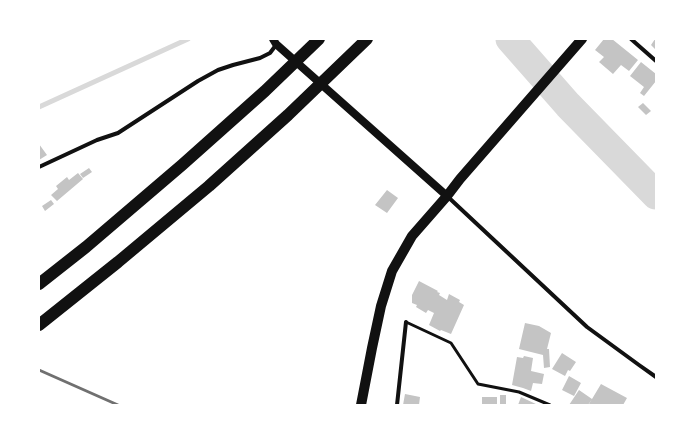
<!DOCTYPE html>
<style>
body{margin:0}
#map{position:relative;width:695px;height:444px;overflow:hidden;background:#fff;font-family:"Noto Serif",serif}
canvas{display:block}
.frame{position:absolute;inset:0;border:40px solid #fff;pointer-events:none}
</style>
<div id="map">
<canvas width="695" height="444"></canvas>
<div class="frame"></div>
</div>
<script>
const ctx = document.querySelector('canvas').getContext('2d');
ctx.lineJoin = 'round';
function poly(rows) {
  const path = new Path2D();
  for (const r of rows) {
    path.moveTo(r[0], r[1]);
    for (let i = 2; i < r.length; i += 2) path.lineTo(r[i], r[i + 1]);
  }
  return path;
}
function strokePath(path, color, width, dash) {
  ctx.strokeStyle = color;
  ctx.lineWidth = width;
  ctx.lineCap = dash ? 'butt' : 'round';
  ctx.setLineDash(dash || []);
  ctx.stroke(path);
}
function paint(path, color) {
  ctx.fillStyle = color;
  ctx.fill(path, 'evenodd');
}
const stream = poly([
 [39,107,188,39]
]);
const river = poly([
 [510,39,568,105,656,195]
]);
const building = poly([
 [604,39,612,39,638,60,629,71,621,65,613,74,599,62,604,57,595,50],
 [655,39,656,39,656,50,651,45],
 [641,62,656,74,656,81,644,96,640,93,644,87,630,76],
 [643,103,651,111,646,115,638,107],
 [39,144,47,155,39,160],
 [89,168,92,172,83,178,80,174],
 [78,173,83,179,57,201,51,195,58,189,56,186,67,177,69,180],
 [387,190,398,198,387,213,375,205],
 [51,200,54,204,45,211,42,206],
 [419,281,438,291,437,292,440,293,439,295,447,300,449,294,460,300,459,302,464,305,451,334,441,330,440,331,429,325,434,313,428,310,426,313,416,307,417,305,412,303,412,295],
 [525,323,539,326,551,333,547,349,549,349,550,367,544,368,543,355,519,349],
 [562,353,576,362,570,371,568,370,565,376,552,369],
 [524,356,533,358,531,371,544,374,542,384,533,383,531,391,523,388,512,385,517,357,523,358],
 [569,376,581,383,574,396,562,390],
 [601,384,627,398,623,405,589,404],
 [579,390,592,399,588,405,569,405],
 [405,394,420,397,419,405,403,405],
 [500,395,506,395,506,405,500,405],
 [482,397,497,397,497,405,482,405],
 [521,397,538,405,518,405]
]);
const service = poly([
 [406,322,451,343,478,384,519,392,550,405]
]);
const minor = poly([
 [631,39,656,61],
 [39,167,97,140,118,133,198,81,218,70,233,65,260,58,270,53,276,45],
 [447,196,587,327,639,365,656,377],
 [397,405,406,322]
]);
const secondary = poly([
 [273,39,276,44,447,196]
]);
const primary = poly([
 [361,405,372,348,381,306,392,271,412,236,447,196,460,179,582,39]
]);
const motorway = poly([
 [39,284,86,247,182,165,265,91,319,39],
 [39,325,118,262,209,186,288,115,367,39]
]);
const rail = poly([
 [39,370,118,405]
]);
strokePath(stream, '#d9d9d9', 5);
strokePath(river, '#d9d9d9', 29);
paint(building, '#c4c4c4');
strokePath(service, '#111', 3);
strokePath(minor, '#111', 4);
strokePath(secondary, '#111', 8);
strokePath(primary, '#111', 10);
strokePath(motorway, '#111', 12);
strokePath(rail, '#707070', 3);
</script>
